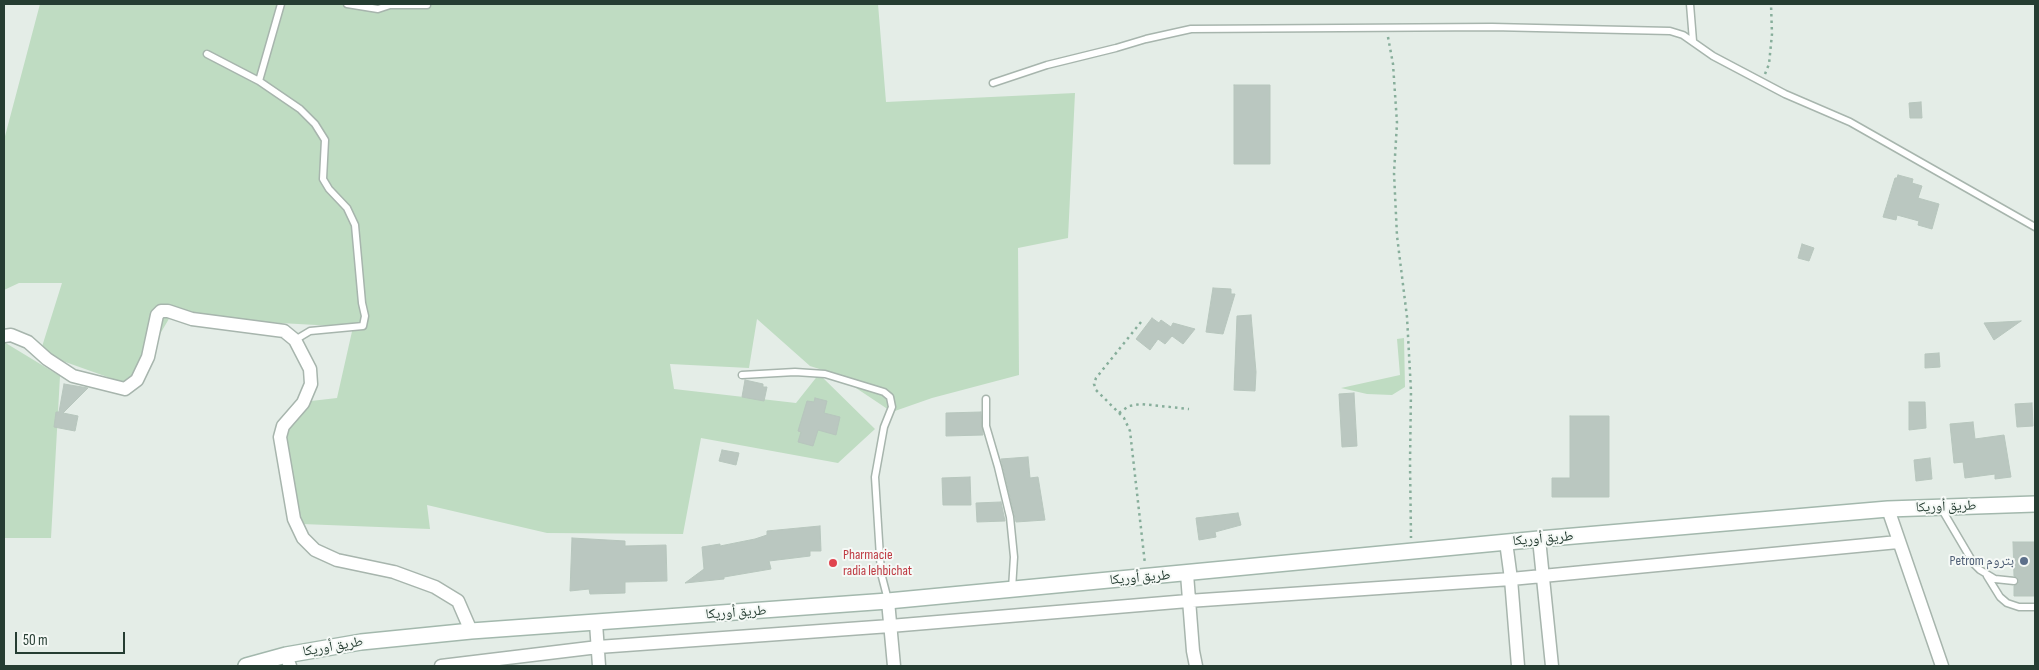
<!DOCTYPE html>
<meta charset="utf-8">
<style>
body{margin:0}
#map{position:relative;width:2039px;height:670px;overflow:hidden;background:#e4ede7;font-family:"Sofia Sans Condensed",sans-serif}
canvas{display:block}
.frame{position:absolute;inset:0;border:5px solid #253d32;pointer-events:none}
.scale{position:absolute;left:15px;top:632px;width:110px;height:22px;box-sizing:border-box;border:2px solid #253d32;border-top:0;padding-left:6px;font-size:15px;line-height:18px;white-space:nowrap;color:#253d32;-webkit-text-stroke:4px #f5f9f6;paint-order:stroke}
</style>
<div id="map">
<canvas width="2039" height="670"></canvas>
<div class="frame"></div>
<div class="scale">50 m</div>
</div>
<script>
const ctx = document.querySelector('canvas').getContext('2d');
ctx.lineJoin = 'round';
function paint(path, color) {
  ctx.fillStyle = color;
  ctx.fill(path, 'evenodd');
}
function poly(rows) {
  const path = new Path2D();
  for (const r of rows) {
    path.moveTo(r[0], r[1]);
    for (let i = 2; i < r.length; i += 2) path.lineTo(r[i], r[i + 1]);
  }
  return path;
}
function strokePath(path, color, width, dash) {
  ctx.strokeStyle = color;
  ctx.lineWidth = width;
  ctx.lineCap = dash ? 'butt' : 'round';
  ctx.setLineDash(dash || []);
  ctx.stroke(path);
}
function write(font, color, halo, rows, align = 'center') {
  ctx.font = font + ' "Sofia Sans Condensed","Noto Naskh Arabic",sans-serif';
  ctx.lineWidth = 4;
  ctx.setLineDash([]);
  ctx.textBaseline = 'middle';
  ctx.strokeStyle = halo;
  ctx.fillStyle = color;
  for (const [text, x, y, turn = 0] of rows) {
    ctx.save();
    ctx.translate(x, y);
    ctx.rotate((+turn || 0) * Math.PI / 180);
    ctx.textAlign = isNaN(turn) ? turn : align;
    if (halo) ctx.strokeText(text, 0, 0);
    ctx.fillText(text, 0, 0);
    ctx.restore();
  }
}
const green = poly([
 [40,4,878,4,886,102,1075,93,1068,238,1018,248,1019,375,932,398,892,412,835,374,810,366,757,319,749,368,670,364,674,389,796,403,819,374,875,429,838,463,701,438,683,534,547,533,427,505,430,529,302,524,283,435,311,401,337,398,353,327,170,317,130,385,40,353,62,283,19,283,4,290,4,140],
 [1404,338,1405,387,1392,395,1367,394,1341,388,1400,375,1397,339],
 [4,342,60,376,51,538,4,538]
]);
const building = poly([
 [1234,85,1270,85,1270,164,1234,164,1234,85],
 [1921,102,1922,118,1910,118,1909,103,1921,102],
 [1898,175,1913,179,1912,183,1922,186,1918,198,1939,204,1932,229,1918,225,1919,221,1897,215,1896,220,1883,217,1895,178,1897,178,1898,175],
 [1802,244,1814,248,1809,261,1798,258,1802,244],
 [1213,288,1231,289,1231,294,1235,294,1223,334,1206,332,1213,288],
 [1251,315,1256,372,1255,391,1234,390,1237,316,1251,315],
 [1152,318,1159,323,1161,320,1171,327,1173,323,1195,329,1183,344,1172,336,1165,344,1158,339,1150,350,1136,339,1152,318],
 [2021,321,1994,340,1984,323,2021,321],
 [1939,353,1940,367,1925,368,1925,354,1939,353],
 [745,380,763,384,763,387,767,387,764,401,742,397,745,380],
 [64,384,88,388,63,413,78,416,75,431,54,427,56,412,59,412,64,384],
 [1354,393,1357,446,1342,447,1339,394,1354,393],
 [815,398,827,401,824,413,840,417,836,435,818,430,813,446,798,442,801,432,798,431,807,401,814,402,815,398],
 [1909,402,1925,402,1926,428,1909,430,1909,402],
 [2032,403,2033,426,2017,427,2015,404,2032,403],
 [981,412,983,435,946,436,946,413,981,412],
 [1570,416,1609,416,1609,497,1552,497,1552,478,1570,478,1570,416],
 [1973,422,1975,439,2004,435,2011,477,1995,479,1995,474,1965,478,1963,462,1954,463,1950,424,1973,422],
 [722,450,739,453,736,465,719,461,722,450],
 [1028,457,1030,478,1038,477,1045,520,1016,522,1001,459,1028,457],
 [1930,458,1932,479,1916,481,1914,460,1930,458],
 [970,477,971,505,943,505,942,478,970,477],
 [1001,502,1005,521,977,522,976,503,1001,502],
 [1238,513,1241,525,1215,532,1216,537,1199,540,1196,518,1238,513],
 [820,526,821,551,810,551,810,556,769,561,771,569,724,577,724,579,685,583,704,569,702,547,720,544,720,546,755,539,767,535,767,531,820,526],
 [572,538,625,541,625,546,666,545,667,581,625,582,625,593,590,594,589,589,570,591,572,538],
 [2013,542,2035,542,2035,596,2014,596,2014,586,2018,584,2019,581,2017,577,2014,576,2013,542]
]);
const path = poly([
 [1388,37,1393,64,1397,123,1394,173,1397,236,1407,317,1411,391,1410,463,1411,538],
 [1765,74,1769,64,1772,34,1771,4],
 [1141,322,1096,378,1094,384,1096,390,1124,418,1130,431,1145,564],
 [1119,413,1129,406,1141,404,1189,409]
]);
const lane = poly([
 [347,4,378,9,390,5,427,5],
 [1690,4,1693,41],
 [207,54,259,81,300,109,315,124,325,140,323,179,329,189,347,208,355,225,362,303,365,316,363,326,310,331,295,340],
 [259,81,281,4],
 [993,83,1047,65,1116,48,1146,39,1191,29,1492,27,1670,31,1683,35,1713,56,1785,94,1850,122,2035,227],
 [742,375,795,372,825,374,884,392,890,397,892,407,884,427,875,477,881,573,888,600],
 [986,399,986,426,998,467,1010,517,1014,557,1012,589],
 [1941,508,1974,564,1980,570,1995,579,2014,581],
 [1987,576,2000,597,2007,603,2019,607,2035,607]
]);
const street = poly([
 [4,336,11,335,28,342,47,359,73,376,125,389,137,380,148,357,157,315,161,311,168,311,192,319,284,331,295,340,310,369,311,384,303,403,283,426,280,437,294,519,303,538,315,550,337,560,394,572,435,587,458,601,471,631],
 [1888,509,1942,666],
 [1539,539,1552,666],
 [1506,542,1511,579,1518,666],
 [1187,574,1193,651,1196,666],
 [888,601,894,666],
 [596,623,599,666],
 [286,655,290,666],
 [441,666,598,647,890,626,1188,601,1511,579,1898,542]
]);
const secondary = poly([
 [246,666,286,655,361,642,471,631,888,601,1539,539,1888,509,2035,504]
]);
const markers = [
 [2024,561,5,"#5c6f8a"],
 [833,563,5,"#e0444e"]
];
const streetNames = [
 ["طريق أوريكا",1946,507,-2],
 ["طريق أوريكا",1543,539,-5],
 ["طريق أوريكا",1140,578,-5],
 ["طريق أوريكا",736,613,-4],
 ["طريق أوريكا",333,647,-10]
];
const healthNames = [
 ["Pharmacie",843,555],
 ["radia lehbichat",843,571]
];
const serviceNames = [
 ["Petrom بتروم",2014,561]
];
paint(green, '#bfdcc2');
paint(building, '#bac7c0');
strokePath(building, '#b7c6bd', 1);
strokePath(lane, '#a7b5ad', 9);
strokePath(street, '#a7b5ad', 15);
strokePath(secondary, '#a3b8ad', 18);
strokePath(path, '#87ae9b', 2.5, [2.5, 4]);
strokePath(lane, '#fff', 6);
strokePath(street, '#fff', 12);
strokePath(secondary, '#fff', 15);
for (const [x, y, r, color] of markers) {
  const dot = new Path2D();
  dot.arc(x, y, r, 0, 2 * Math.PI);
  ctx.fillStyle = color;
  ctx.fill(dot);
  strokePath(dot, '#f5f9f6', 2);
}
write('14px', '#253d32', '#f5f9f6', streetNames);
write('14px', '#be3a42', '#f5f9f6', healthNames, 'left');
write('14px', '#4e5e75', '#f5f9f6', serviceNames, 'right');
</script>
